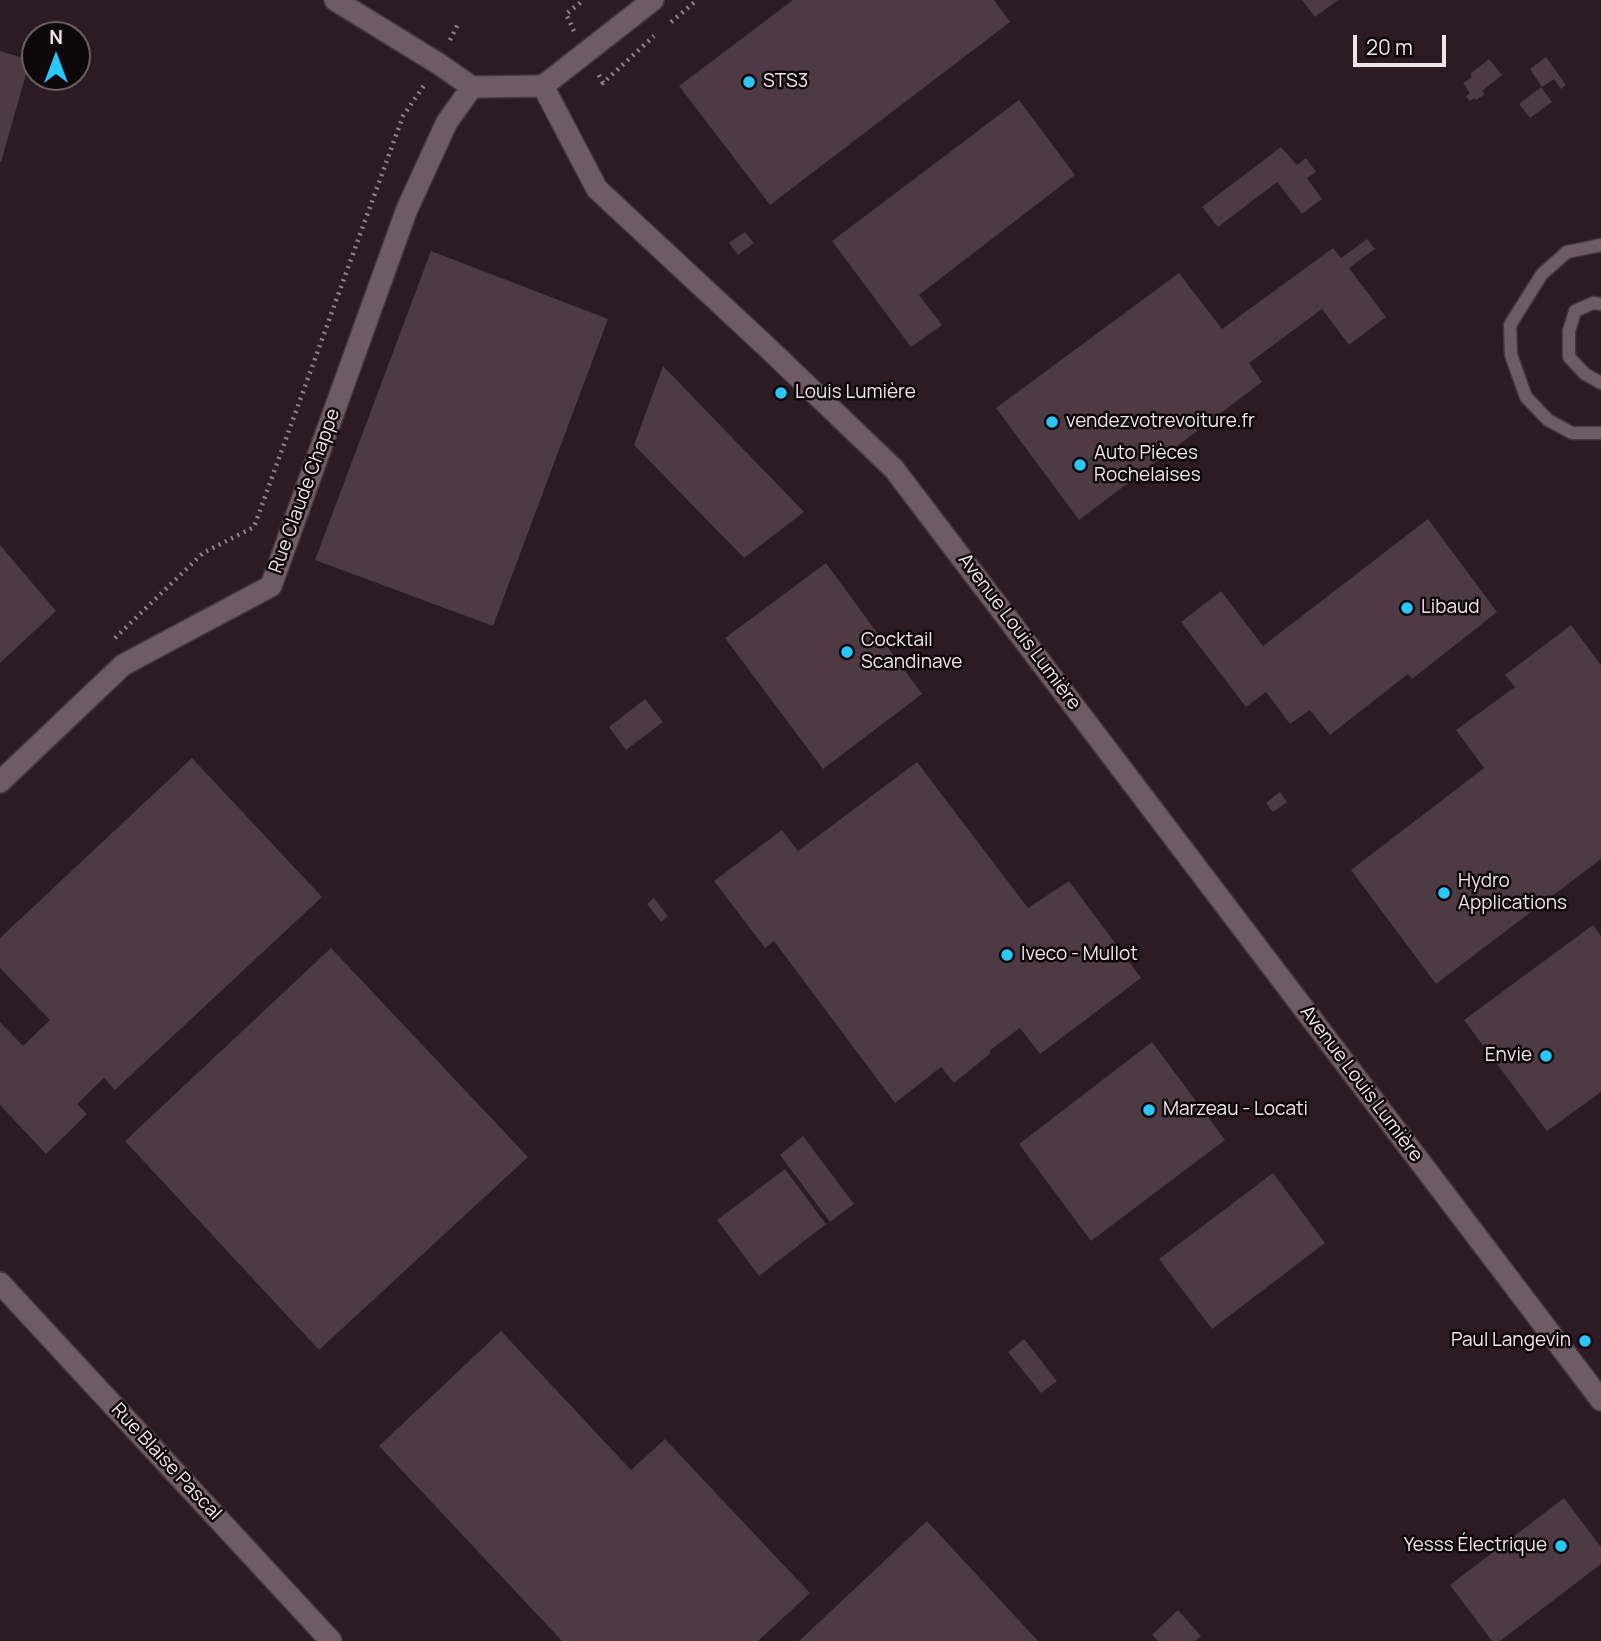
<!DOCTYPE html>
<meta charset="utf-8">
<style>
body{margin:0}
#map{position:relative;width:1601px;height:1641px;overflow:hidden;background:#2c1b22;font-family:Manrope,sans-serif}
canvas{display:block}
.north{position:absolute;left:21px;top:21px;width:70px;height:70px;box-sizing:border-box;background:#0f080b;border:2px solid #696064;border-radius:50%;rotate:0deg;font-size:19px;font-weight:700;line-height:28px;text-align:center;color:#f1e5e9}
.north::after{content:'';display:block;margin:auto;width:24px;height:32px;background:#25c9fe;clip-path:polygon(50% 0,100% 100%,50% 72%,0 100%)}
.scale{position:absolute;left:1353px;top:35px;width:93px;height:32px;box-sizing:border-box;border:4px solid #f1e5e9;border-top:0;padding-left:9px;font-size:21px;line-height:24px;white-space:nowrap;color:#f1e5e9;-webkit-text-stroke:5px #0f080b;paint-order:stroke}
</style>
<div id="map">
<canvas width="1601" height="1641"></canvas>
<div class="north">N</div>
<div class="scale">20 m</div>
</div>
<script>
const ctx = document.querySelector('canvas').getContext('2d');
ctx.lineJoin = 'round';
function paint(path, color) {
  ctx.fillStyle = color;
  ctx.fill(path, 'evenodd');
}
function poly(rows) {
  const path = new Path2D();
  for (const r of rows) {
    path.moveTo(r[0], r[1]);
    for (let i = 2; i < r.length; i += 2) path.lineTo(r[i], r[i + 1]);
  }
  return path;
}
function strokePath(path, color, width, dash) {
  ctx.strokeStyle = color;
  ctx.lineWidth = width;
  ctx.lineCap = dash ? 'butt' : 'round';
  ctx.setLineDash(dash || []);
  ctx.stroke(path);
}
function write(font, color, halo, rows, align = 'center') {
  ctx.font = font + ' Manrope,sans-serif';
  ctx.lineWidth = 5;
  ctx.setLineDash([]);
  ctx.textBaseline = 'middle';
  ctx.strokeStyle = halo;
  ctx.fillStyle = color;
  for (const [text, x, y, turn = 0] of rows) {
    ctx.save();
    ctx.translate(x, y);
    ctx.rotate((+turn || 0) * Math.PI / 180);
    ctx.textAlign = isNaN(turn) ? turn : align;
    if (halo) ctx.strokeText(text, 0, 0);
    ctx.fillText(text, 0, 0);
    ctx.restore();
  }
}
const building = poly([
 [793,0,994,0,1010,22,770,205,679,86],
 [1302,0,1338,0,1315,17],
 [0,51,30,60,1,162,0,162],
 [1546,57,1566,85,1561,89,1554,79,1542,87,1530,69],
 [1489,59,1502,75,1482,91,1485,94,1476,100,1474,98,1470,101,1466,96,1470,93,1463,83,1472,77,1470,74],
 [1541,87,1552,102,1530,118,1519,104],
 [1019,100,1075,175,919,295,942,325,911,347,832,241],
 [1281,147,1297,165,1306,158,1316,172,1307,178,1322,199,1302,214,1277,182,1218,227,1202,207],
 [745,232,754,243,738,255,729,243],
 [1367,239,1375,249,1349,268,1386,317,1349,345,1322,309,1249,363,1262,382,1079,520,996,408,1179,273,1222,329,1333,248,1341,258],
 [431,251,608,319,493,626,315,560],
 [663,366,804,512,744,558,634,445],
 [1428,519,1497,612,1412,679,1408,674,1330,735,1310,710,1290,724,1266,692,1246,707,1181,622,1221,591,1263,646],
 [0,545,56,611,0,663],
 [826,563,922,694,823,769,725,638],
 [1571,625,1601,665,1601,859,1436,984,1351,870,1484,768,1456,730,1515,687,1505,675],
 [645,699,663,722,626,750,609,727],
 [192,758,322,897,115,1090,104,1078,77,1104,87,1114,46,1154,0,1105,0,1022,23,1046,50,1020,0,968,0,938],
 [917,762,1028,908,1069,881,1141,978,1040,1054,1020,1028,989,1051,991,1053,954,1083,941,1067,895,1103,774,941,765,948,714,881,782,830,798,851],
 [1280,792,1287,802,1273,812,1266,803],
 [654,898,668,916,661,922,647,904],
 [1593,925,1601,936,1601,1092,1547,1131,1464,1020],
 [331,948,528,1157,319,1350,125,1141],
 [1152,1042,1225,1140,1091,1241,1019,1144],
 [803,1136,854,1204,830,1222,780,1155],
 [785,1169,826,1224,759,1276,717,1220],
 [1273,1173,1325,1243,1212,1329,1159,1259],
 [501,1331,631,1470,665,1439,810,1593,758,1641,562,1641,379,1446],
 [1024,1339,1057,1381,1041,1393,1008,1352],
 [1564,1498,1601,1547,1601,1564,1500,1641,1492,1641,1450,1585],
 [927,1521,1038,1641,799,1641],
 [1178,1610,1201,1636,1195,1641,1158,1641,1152,1635]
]);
const path = poly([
 [671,22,697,0],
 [574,31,566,14,584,0],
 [450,40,458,24],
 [599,75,603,83,654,36],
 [115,638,203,553,254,527,403,116,425,84]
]);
const lane = poly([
 [1601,245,1567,252,1542,274,1510,325,1511,355,1526,397,1548,420,1572,433,1601,433],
 [1601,304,1593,303,1575,311,1569,331,1569,357,1585,374,1601,383]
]);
const street = poly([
 [543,86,653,0],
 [0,782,123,665,271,586,407,209,447,122,472,87],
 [0,1283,331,1641]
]);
const secondary = poly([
 [335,0,439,64,472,87,543,86,597,189,769,349,894,469,1601,1400]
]);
const markers = [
 [749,82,7,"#25c9fe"],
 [781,393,7,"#25c9fe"],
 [1052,422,7,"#25c9fe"],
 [1080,465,7,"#25c9fe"],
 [1407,608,7,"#25c9fe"],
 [847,652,7,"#25c9fe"],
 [1444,893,7,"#25c9fe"],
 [1007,955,7,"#25c9fe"],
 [1546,1056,7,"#25c9fe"],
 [1149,1110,7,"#25c9fe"],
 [1585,1341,7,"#25c9fe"],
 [1561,1546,7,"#25c9fe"]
];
const poiNames = [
 ["STS3",763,82],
 ["Louis Lumière",795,393],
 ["vendezvotrevoiture.fr",1066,422],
 ["Auto Pièces",1094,454],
 ["Rochelaises",1094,476],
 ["Libaud",1421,608],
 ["Cocktail",861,641],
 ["Scandinave",861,663],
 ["Hydro",1458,882],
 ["Applications",1458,904],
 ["Iveco - Mullot",1021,955],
 ["Envie",1532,1056,"right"],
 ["Marzeau - Locati",1163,1110],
 ["Paul Langevin",1571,1341,"right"],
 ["Yesss Électrique",1547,1546,"right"]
];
const streetNames = [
 ["Rue Claude Chappe",305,491,-70],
 ["Avenue Louis Lumière",1019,632,53],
 ["Avenue Louis Lumière",1361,1084,53],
 ["Rue Blaise Pascal",166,1462,47]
];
paint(building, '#4d3a42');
strokePath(lane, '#45373d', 15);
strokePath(street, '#45373d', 24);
strokePath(secondary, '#45373d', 24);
strokePath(path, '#928389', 4.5, [2, 5]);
strokePath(lane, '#6f5b63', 12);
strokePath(street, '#6f5b63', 21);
strokePath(secondary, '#6f5b63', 21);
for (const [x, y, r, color] of markers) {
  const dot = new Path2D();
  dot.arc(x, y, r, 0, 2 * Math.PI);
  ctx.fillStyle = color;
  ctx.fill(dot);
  strokePath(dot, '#0f080b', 2.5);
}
write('19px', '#f1e5e9', '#0f080b', poiNames, 'left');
write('19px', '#f1e5e9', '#0f080b', streetNames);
</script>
